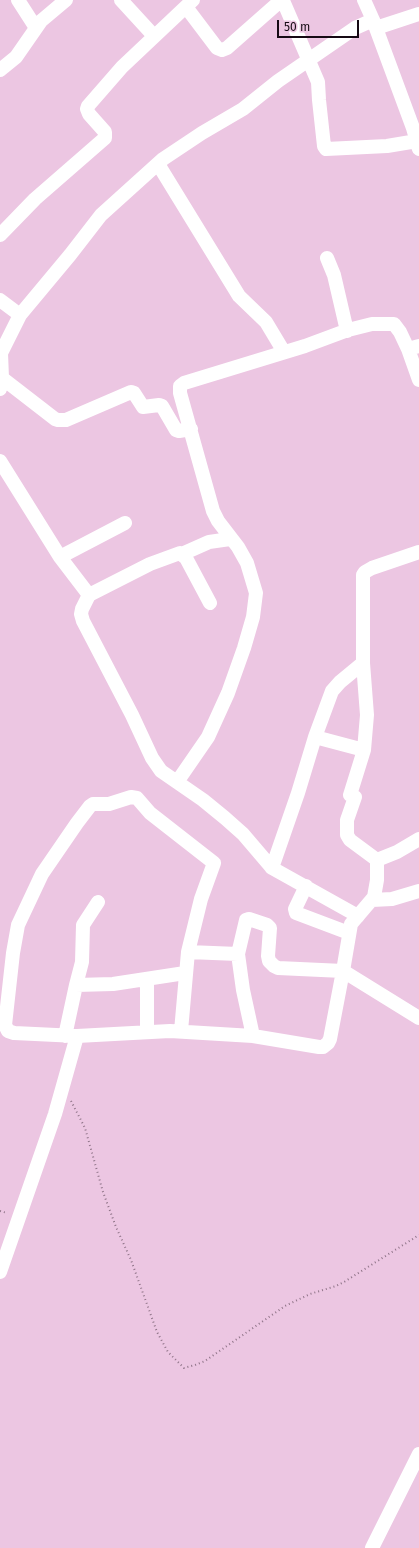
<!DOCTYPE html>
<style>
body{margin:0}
#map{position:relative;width:419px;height:1548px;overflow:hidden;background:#ecc6e2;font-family:"Fira Sans",sans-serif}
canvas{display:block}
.scale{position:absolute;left:277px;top:20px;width:82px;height:18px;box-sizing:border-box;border:2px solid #160a14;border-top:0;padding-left:5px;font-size:12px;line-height:14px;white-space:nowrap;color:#160a14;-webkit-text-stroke:3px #ecc6e2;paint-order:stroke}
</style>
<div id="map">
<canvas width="419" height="1548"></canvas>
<div class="scale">50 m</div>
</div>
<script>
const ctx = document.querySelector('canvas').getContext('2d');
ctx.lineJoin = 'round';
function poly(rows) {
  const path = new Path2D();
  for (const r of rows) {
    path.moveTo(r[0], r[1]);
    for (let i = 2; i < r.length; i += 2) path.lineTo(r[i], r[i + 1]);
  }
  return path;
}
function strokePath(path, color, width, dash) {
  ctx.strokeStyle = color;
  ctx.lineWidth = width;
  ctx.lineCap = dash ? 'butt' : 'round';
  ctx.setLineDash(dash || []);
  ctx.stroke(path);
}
const path = poly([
 [71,1101,85,1128,103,1192,116,1227,131,1260,157,1332,168,1352,184,1368,195,1365,205,1361,285,1306,310,1294,336,1286,344,1282,419,1235],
 [0,1211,7,1213]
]);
const minor = poly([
 [18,0,36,28],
 [121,0,154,36],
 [364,0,373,20,413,128,419,149],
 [186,7,217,48,222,50,227,48,278,3,284,3,318,82,319,100,324,146,326,149,387,146,417,141],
 [376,28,419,14],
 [0,70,16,57,41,21,66,0],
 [158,164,239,296,266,322,284,352],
 [0,235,35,199,105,138,105,132,89,114,87,109,88,106,122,67,193,0],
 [327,258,334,275,347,331],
 [0,300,20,315],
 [408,349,419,380],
 [2,378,55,419,58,420,66,420,131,392,134,393,143,407,159,405,162,406,176,430,179,431,191,429],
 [0,389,2,378,1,353,20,315,70,255,101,215,163,159,202,133,243,109,278,81,355,28,373,20],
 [0,461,60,557,89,595],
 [182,554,209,542,230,539],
 [60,557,125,523],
 [210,603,186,558,180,553,150,564,89,595,82,609,81,614,83,621,132,715,152,758,161,771,203,800,225,818,243,834,272,868],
 [363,663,367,715,364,750],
 [315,737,332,691,340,682,363,663,363,575,365,572,372,568,419,552],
 [177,782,208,737,228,693,244,648,253,617,256,593,247,563,238,547,218,521,213,511,180,393,180,386,184,383,305,346,348,330,372,324,394,324,400,332,408,349,419,346],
 [377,860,397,852,419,839],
 [306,886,295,909,296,913,349,933],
 [372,900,392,899,419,891],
 [147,979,147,1032],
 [76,985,82,962,83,925,98,902],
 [181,1031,188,952,238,954],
 [65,1036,76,985,113,984,185,973],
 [77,1036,14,1033,8,1031,5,1025,13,953,18,925,42,874,77,823,90,806,93,804,109,804,131,797,137,798,150,813,214,863,201,899,188,952],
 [253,1036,243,990,238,954,246,920,249,919,267,925,270,928,268,956,269,961,274,966,278,968,343,971,351,924,374,897,377,880,377,860,350,840,347,835,347,820,355,797,350,795,364,750,315,737,298,793,272,868,358,916],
 [0,1272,55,1114,77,1036,170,1031,253,1036,319,1047,323,1047,328,1043,330,1039,343,971,419,1018],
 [372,1548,419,1454]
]);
strokePath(path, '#907589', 2, [1, 3]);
strokePath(minor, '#fff', 14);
</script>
